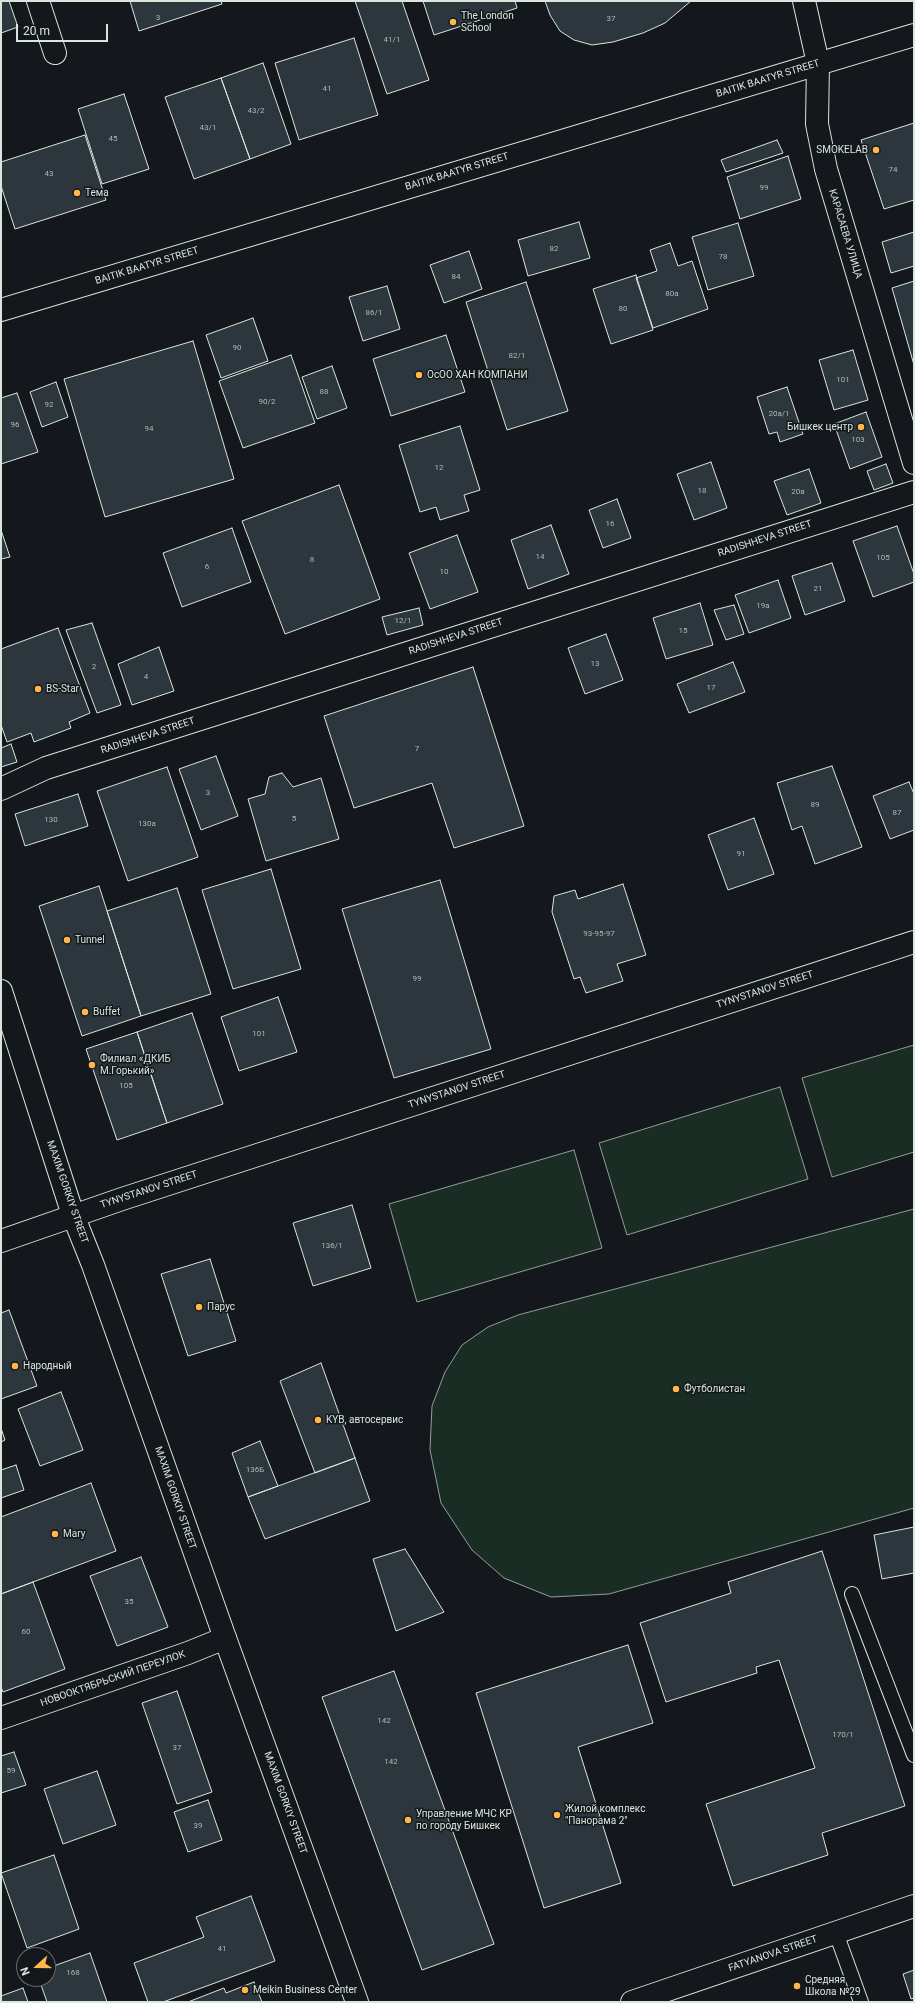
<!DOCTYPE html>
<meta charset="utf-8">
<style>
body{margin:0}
#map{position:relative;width:915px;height:2003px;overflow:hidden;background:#14181c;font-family:Roboto,sans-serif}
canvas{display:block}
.frame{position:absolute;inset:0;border:2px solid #d8e6dc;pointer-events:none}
.north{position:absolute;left:16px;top:1947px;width:40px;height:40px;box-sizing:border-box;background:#14181c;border:1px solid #626a69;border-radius:50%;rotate:249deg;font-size:11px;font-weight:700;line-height:16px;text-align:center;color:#d8e6dc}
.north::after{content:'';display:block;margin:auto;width:14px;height:18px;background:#ffb74d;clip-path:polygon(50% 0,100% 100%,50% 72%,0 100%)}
.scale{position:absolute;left:16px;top:24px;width:92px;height:18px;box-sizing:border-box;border:2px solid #d8e6dc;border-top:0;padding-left:5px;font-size:12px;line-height:14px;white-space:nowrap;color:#d8e6dc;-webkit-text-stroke:3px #14181c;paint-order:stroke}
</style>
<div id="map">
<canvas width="915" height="2003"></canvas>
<div class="frame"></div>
<div class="north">N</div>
<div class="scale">20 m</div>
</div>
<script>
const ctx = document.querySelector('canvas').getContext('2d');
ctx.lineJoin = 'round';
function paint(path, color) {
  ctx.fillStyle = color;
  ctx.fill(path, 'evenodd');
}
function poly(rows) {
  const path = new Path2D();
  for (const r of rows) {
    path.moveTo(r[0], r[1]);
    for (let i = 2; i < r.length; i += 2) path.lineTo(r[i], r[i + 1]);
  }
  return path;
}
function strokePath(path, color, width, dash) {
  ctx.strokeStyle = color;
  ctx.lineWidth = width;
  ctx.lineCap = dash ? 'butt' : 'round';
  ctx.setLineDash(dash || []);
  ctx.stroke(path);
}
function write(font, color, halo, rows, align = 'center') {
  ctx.font = font + ' Roboto,sans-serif';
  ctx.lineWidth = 3;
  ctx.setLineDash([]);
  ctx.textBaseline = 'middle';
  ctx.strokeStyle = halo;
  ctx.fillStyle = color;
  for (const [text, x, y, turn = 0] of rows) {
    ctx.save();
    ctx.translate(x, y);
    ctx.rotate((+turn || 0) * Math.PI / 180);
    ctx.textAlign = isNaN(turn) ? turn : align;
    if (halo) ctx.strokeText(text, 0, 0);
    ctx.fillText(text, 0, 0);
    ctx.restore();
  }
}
const green = poly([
 [914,1045,914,1152,832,1177,802,1078,914,1045],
 [780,1087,808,1179,627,1235,599,1143,780,1087],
 [574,1150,602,1248,417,1302,389,1204,574,1150],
 [914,1209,914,1508,609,1594,551,1597,504,1578,472,1550,441,1503,430,1450,432,1406,445,1372,462,1345,488,1327,518,1315,914,1209]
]);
const building = poly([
 [1,1,9,1,18,27,1,33,1,1],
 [130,1,221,1,222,4,139,31,130,1],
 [355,1,402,1,429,80,387,94,355,1],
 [423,1,515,1,517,8,434,35,423,1],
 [545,1,691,1,665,23,643,33,613,42,592,45,574,40,560,31,550,15,545,1],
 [354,38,378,115,299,140,275,63,354,38],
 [263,63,291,144,250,159,221,78,263,63],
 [221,78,250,159,194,179,165,97,221,78],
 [124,94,149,169,102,184,78,109,124,94],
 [914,123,914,200,884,209,861,140,914,123],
 [85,135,106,200,15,229,1,186,1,162,85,135],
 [777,140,783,153,726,172,721,160,777,140],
 [788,156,801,199,740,219,727,177,788,156],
 [579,222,590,258,528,276,518,240,579,222],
 [738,223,754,276,708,290,692,237,738,223],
 [914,232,914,266,891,273,882,242,914,232],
 [670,243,678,266,692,261,708,309,653,328,636,278,657,271,650,250,670,243],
 [469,251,482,289,444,303,430,265,469,251],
 [636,275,653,330,611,344,593,289,636,275],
 [914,281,914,365,892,288,914,281],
 [526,282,568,411,507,430,466,302,526,282],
 [387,286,400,329,363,341,349,297,387,286],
 [253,318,268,361,221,378,206,335,253,318],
 [446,335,465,392,391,416,373,359,446,335],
 [193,341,234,479,105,517,64,379,193,341],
 [853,350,868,400,834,410,819,360,853,350],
 [291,355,315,423,243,448,219,381,291,355],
 [332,366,347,408,317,419,302,377,332,366],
 [56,382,68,417,42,427,30,392,56,382],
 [787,387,803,434,780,442,777,432,769,434,757,397,787,387],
 [17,393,38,452,1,464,1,398,17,393],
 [866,412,882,457,850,469,834,424,866,412],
 [460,426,480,490,464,495,469,511,440,520,436,507,420,512,399,445,460,426],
 [711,462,727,508,694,520,677,474,711,462],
 [886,464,893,483,874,490,867,471,886,464],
 [809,469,821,503,787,515,774,481,809,469],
 [339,485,380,599,285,634,242,521,339,485],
 [617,499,631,538,603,548,589,510,617,499],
 [551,525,569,574,528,589,511,540,551,525],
 [897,526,914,574,914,582,873,597,853,541,897,526],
 [232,528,251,582,182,607,163,553,232,528],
 [1,530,10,557,1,559,1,530],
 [457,535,478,592,430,609,409,553,457,535],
 [832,563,845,601,805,615,792,576,832,563],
 [778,580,791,618,749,633,735,595,778,580],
 [700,603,713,645,666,659,653,618,700,603],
 [734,605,744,634,726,640,714,610,734,605],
 [419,608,423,625,387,635,382,617,419,608],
 [92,623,121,705,97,713,66,630,92,623],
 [58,628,90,713,69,722,71,728,34,742,31,733,7,742,1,725,1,649,58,628],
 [606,634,623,680,585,694,568,648,606,634],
 [159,647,174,691,132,705,118,664,159,647],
 [733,662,745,692,689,713,677,684,733,662],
 [473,667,524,826,454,848,432,783,354,808,324,716,473,667],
 [11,744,17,762,1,767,1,748,11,744],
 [216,756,238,816,201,830,179,769,216,756],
 [832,766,862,847,815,864,802,826,792,830,777,783,832,766],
 [167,767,198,857,128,881,97,791,167,767],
 [282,773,293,787,321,778,339,839,266,861,248,799,265,794,269,777,282,773],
 [909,782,914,794,914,830,890,839,873,796,909,782],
 [78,794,88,826,25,846,15,814,78,794],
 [754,818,774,874,728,890,708,835,754,818],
 [271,869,301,969,233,989,202,890,271,869],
 [440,880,491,1049,394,1078,342,909,440,880],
 [623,884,646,955,617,964,623,981,586,993,580,977,574,979,552,912,554,896,575,890,578,899,623,884],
 [99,886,141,1016,82,1036,39,906,99,886],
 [177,888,211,994,141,1016,107,911,177,888],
 [278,997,297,1052,239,1071,221,1017,278,997],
 [192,1013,223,1104,167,1123,137,1032,192,1013],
 [137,1032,167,1123,117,1140,86,1049,137,1032],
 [352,1205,371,1268,313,1286,293,1223,352,1205],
 [210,1259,236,1341,188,1356,161,1274,210,1259],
 [9,1310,37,1386,1,1399,1,1313,9,1310],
 [321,1363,355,1458,315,1473,280,1381,321,1363],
 [61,1392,83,1450,40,1466,18,1409,61,1392],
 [1,1428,5,1440,1,1442,1,1428],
 [260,1441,278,1486,248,1497,232,1453,260,1441],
 [355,1458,370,1501,265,1539,248,1497,355,1458],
 [16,1465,24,1490,1,1498,1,1470,16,1465],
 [91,1483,116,1551,1,1594,1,1517,91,1483],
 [914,1527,914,1573,882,1579,874,1535,914,1527],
 [405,1549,444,1612,396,1631,373,1559,405,1549],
 [822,1551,905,1806,822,1833,828,1855,733,1886,706,1804,815,1768,779,1660,756,1667,757,1673,666,1702,640,1623,731,1593,728,1582,822,1551],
 [141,1557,168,1627,117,1646,90,1576,141,1557],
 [33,1582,65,1669,3,1692,1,1687,1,1594,33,1582],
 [628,1645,653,1723,578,1747,621,1883,544,1908,476,1693,628,1645],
 [394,1671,494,1944,422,1970,322,1697,394,1671],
 [177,1691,212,1792,177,1804,142,1703,177,1691],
 [14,1752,26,1785,1,1793,1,1756,14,1752],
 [97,1771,116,1825,63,1844,44,1789,97,1771],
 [208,1800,222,1840,188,1852,174,1812,208,1800],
 [54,1855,79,1929,27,1948,1,1873,54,1855],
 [251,1896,275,1961,163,2002,148,2002,134,1963,204,1937,196,1917,251,1896],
 [90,1953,107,2002,47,2002,39,1979,48,1979,48,1968,90,1953],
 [914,1970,914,1998,911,1999,903,1974,914,1970],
 [254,1982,262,2002,188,2002,224,1988,226,1993,254,1982],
 [23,1988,28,2002,1,2002,1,1996,23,1988]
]);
const lane = poly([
 [852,1594,914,1755],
 [836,1933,861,2002]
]);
const street = poly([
 [38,1,55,53],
 [804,1,818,63,817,124,826,169,914,463],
 [1,789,46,768,914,492],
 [1,1241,122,1199,914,942],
 [1,1718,188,1653,225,1638],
 [632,2002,914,1906]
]);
const primary = poly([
 [1,310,914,35],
 [1,991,73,1215,93,1265,225,1638,357,2002]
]);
const markers = [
 [453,22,4,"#ffb74d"],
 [876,150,4,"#ffb74d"],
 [77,193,4,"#ffb74d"],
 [419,375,4,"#ffb74d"],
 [861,427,4,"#ffb74d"],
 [38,689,4,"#ffb74d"],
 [67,940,4,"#ffb74d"],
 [85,1012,4,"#ffb74d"],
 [92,1065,4,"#ffb74d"],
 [199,1307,4,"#ffb74d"],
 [15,1366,4,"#ffb74d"],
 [676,1389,4,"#ffb74d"],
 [318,1420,4,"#ffb74d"],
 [55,1534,4,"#ffb74d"],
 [557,1815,4,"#ffb74d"],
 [408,1820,4,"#ffb74d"],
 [797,1986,4,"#ffb74d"],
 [245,1990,4,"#ffb74d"]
];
const numberNames = [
 ["3",158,18],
 ["37",611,19],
 ["41/1",392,40],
 ["41",327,89],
 ["43/2",256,111],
 ["43/1",208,128],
 ["45",113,139],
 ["74",893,170],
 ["43",49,174],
 ["99",764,188],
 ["82",554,249],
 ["78",723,257],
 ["84",456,277],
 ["80а",672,294],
 ["80",623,309],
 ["86/1",374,313],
 ["90",237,348],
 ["82/1",517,356],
 ["101",843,380],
 ["88",324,392],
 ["90/2",267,402],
 ["92",49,405],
 ["20а/1",779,414],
 ["96",15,425],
 ["94",149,429],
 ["103",858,440],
 ["12",439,468],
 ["18",702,491],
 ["20а",798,492],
 ["16",610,524],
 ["14",540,557],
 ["105",883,558],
 ["8",312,560],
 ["6",207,567],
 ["10",444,572],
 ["21",818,589],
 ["19а",763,606],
 ["12/1",403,621],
 ["15",683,631],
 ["13",595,664],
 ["2",94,667],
 ["4",146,677],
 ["17",711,688],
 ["7",417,749],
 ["3",208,793],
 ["89",815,805],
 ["87",897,813],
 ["5",294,819],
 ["130",51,820],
 ["130а",147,824],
 ["91",741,854],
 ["93-95-97",599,934],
 ["99",417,979],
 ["101",259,1034],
 ["105",126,1086],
 ["136/1",332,1246],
 ["136Б",255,1470],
 ["35",129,1602],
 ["60",26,1632],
 ["142",384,1721],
 ["170/1",843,1735],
 ["37",177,1748],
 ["142",391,1762],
 ["59",11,1771],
 ["39",198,1826],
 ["41",222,1949],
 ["168",73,1973]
];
const poiNames = [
 ["The London",461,16],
 ["School",461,28],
 ["SMOKELAB",868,150,"right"],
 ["Тема",85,193],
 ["ОсОО ХАН КОМПАНИ",427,375],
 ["Бишкек центр",853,427,"right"],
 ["BS-Star",46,689],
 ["Tunnel",75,940],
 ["Buffet",93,1012],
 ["Филиал «ДКИБ",100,1059],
 ["М.Горький»",100,1071],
 ["Парус",207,1307],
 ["Народный",23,1366],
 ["Футболистан",684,1389],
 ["KYB, автосервис",326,1420],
 ["Mary",63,1534],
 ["Жилой комплекс",565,1809],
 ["\"Панорама 2\"",565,1821],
 ["Управление МЧС КР",416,1814],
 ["по городу Бишкек",416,1826],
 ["Средняя",805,1980],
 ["Школа №29",805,1992],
 ["Meikin Business Center",253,1990]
];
const streetNames = [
 ["BAITIK BAATYR STREET",768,79,-17],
 ["BAITIK BAATYR STREET",457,172,-17],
 ["КАРАСАЕВА УЛИЦА",845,234,73],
 ["BAITIK BAATYR STREET",147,266,-17],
 ["RADISHHEVA STREET",765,539,-18],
 ["RADISHHEVA STREET",456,637,-18],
 ["RADISHHEVA STREET",148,736,-18],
 ["TYNYSTANOV STREET",765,990,-18],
 ["TYNYSTANOV STREET",457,1090,-18],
 ["TYNYSTANOV STREET",149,1190,-18],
 ["MAXIM GORKIY STREET",67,1192,71],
 ["MAXIM GORKIY STREET",175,1498,71],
 ["НОВООКТЯБРЬСКИЙ ПЕРЕУЛОК",113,1679,-19],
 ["MAXIM GORKIY STREET",285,1803,70],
 ["FATYANOVA STREET",773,1954,-19]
];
paint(green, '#1a2d24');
strokePath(green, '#939e99', 1);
paint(building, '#2c363c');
strokePath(building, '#d8e6dc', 1);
strokePath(lane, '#d8e6dc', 16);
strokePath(street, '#d8e6dc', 24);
strokePath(primary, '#d8e6dc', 24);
strokePath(lane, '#14181c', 14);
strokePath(street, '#14181c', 22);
strokePath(primary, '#14181c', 22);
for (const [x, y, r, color] of markers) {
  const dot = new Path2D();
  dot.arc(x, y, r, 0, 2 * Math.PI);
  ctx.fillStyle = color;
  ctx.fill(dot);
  strokePath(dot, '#14181c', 1.5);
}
write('8px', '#adbab4', null, numberNames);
write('10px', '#d8e6dc', '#14181c', poiNames, 'left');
write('10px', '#d8e6dc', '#14181c', streetNames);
</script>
